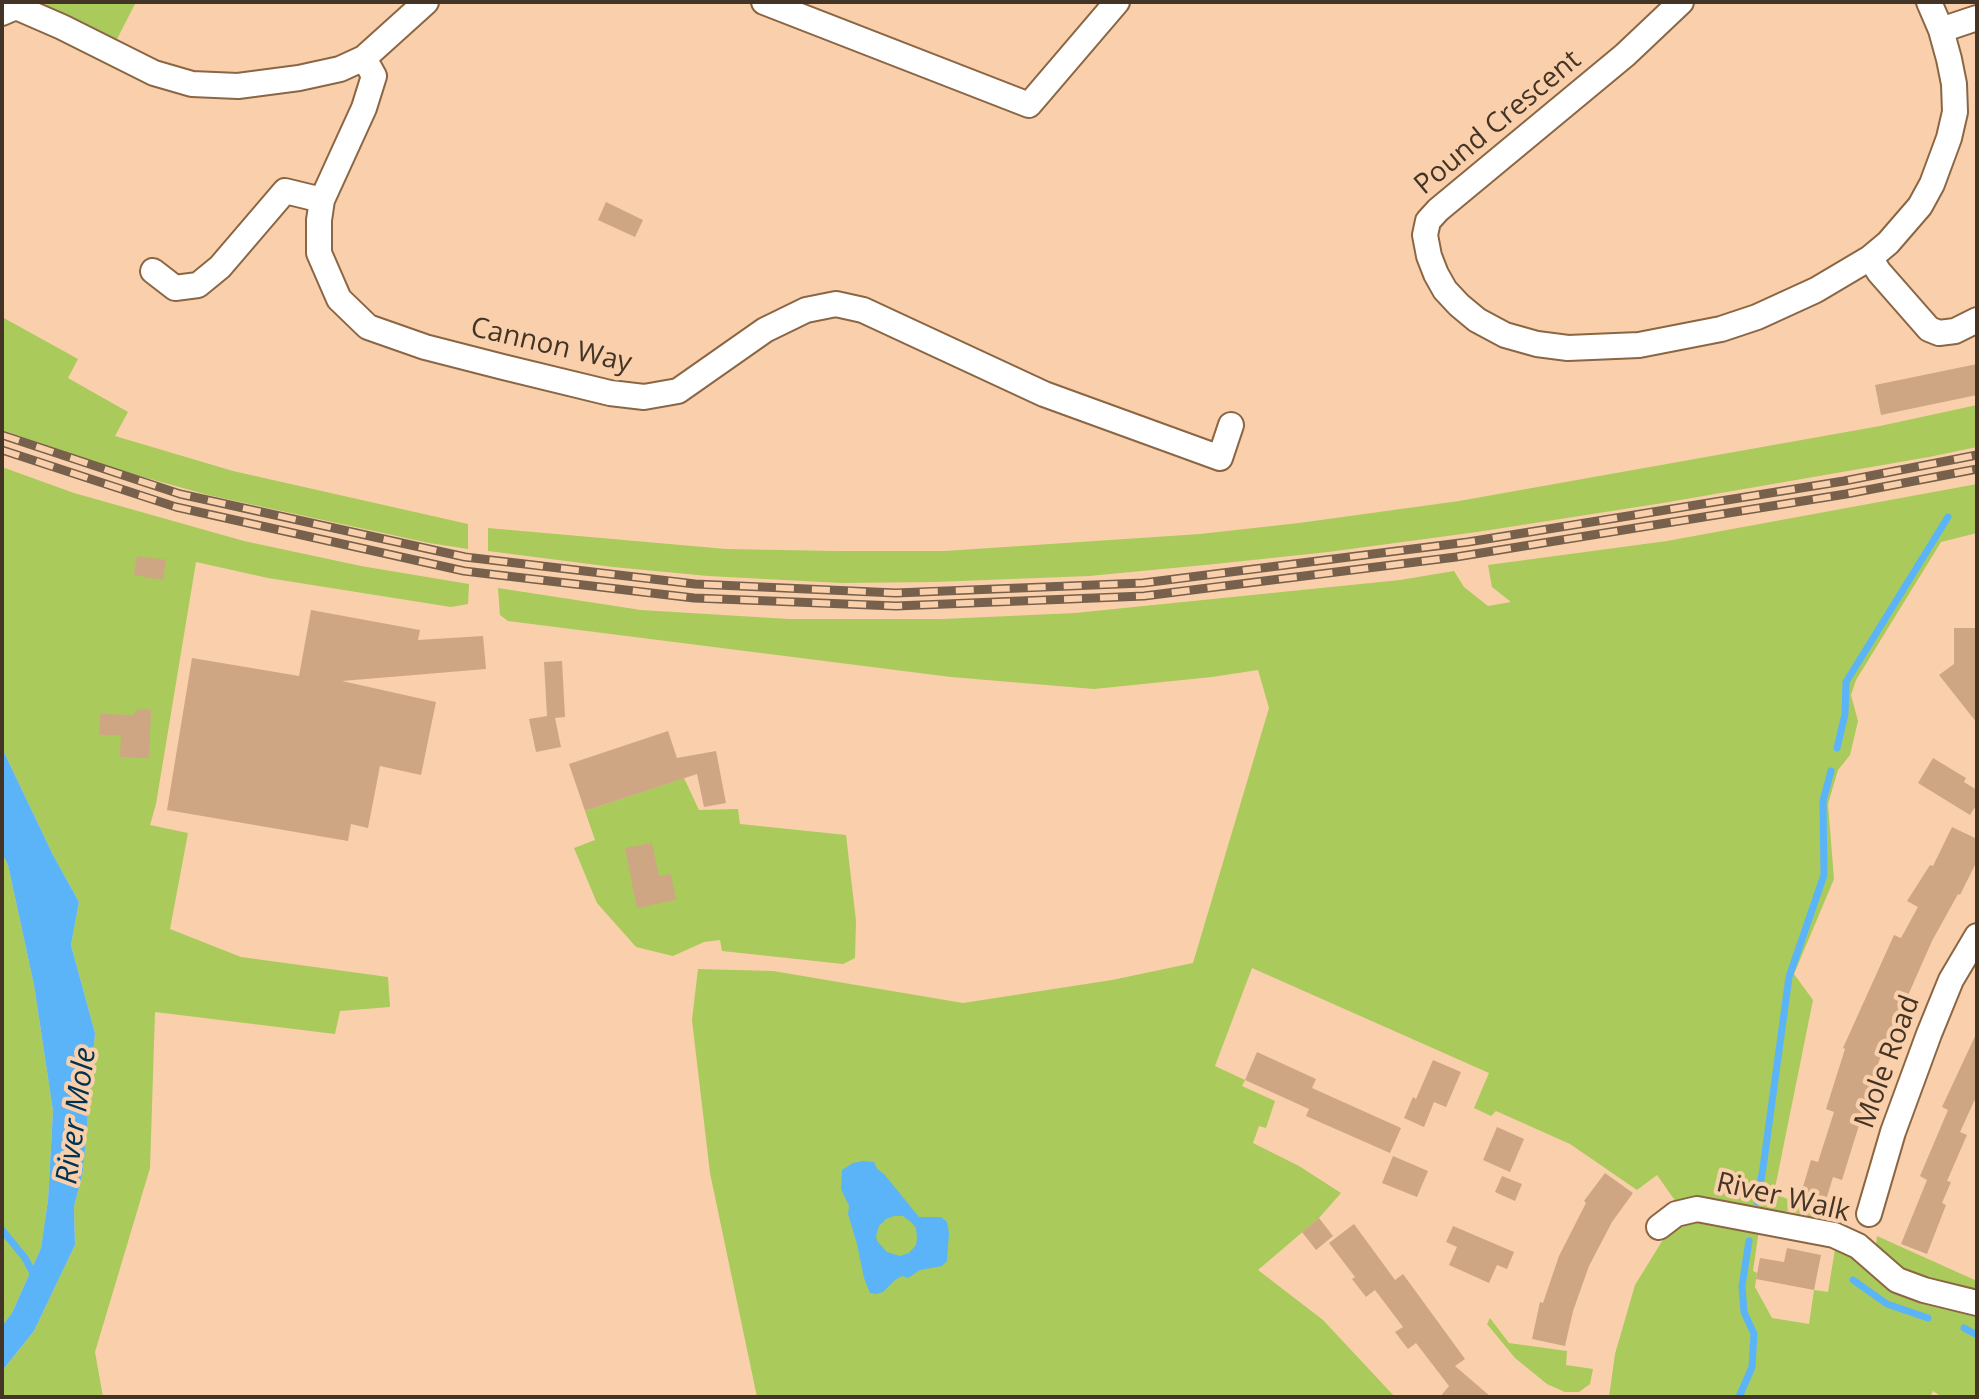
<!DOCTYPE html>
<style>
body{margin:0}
#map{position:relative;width:1979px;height:1399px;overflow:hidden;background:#f9d0ab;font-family:"Open Sans",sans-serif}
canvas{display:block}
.frame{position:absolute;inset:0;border:4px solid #443426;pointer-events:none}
</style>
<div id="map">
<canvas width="1979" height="1399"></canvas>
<div class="frame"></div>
</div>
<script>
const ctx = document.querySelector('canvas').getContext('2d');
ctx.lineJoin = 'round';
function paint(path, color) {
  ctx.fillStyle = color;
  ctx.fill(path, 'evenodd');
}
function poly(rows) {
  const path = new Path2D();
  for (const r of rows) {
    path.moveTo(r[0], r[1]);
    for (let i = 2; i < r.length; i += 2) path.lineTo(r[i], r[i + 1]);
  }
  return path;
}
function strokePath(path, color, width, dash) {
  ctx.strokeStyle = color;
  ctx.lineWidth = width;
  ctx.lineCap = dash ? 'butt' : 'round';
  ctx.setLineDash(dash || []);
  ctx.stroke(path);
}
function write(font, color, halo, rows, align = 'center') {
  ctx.font = font + ' "Open Sans",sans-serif';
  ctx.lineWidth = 8;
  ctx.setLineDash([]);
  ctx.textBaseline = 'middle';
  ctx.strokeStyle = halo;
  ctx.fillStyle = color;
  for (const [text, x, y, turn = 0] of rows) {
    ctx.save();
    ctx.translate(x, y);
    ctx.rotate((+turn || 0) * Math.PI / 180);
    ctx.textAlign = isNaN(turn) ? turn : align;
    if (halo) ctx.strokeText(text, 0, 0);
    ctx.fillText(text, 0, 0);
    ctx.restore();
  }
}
const green = poly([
 [44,2,136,2,116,41,50,9],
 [2,317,78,359,68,378,128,412,115,436,233,471,468,524,468,549,429,543,208,495,118,470,2,430],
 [1977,405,1977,447,1929,457,1663,503,1477,532,1328,552,1215,564,1089,576,935,582,841,583,708,576,613,567,488,551,488,528,726,549,836,551,945,551,1200,534,1299,523,1459,501,1880,426],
 [2,467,74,493,244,541,361,566,469,584,468,604,451,607,268,578,196,562,156,804,150,825,188,833,170,929,241,957,388,977,390,1007,340,1011,335,1034,155,1012,150,1168,95,1352,103,1397,2,1397,2,1371,34,1331,75,1245,74,1207,83,1171,95,1033,71,945,79,902,53,855,2,748],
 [1977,484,1977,533,1941,542,1856,680,1851,695,1858,721,1850,755,1838,770,1828,804,1834,879,1794,974,1813,1000,1774,1193,1841,1223,1836,1227,1811,1223,1809,1216,1787,1211,1777,1216,1685,1199,1676,1202,1657,1175,1637,1190,1570,1144,1496,1111,1491,1116,1474,1108,1489,1073,1252,968,1215,1066,1245,1080,1242,1086,1275,1101,1266,1128,1259,1126,1253,1143,1299,1166,1341,1193,1319,1218,1258,1270,1323,1320,1395,1397,757,1397,710,1173,692,1020,698,969,773,971,963,1003,1112,980,1193,963,1269,708,1258,670,1212,677,1094,689,951,677,508,621,500,615,498,588,641,610,789,619,943,619,1075,613,1400,580,1454,571,1464,587,1488,606,1511,602,1492,587,1488,565,1667,541],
 [684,778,699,810,738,809,740,824,846,835,856,921,855,958,843,964,722,951,720,940,704,942,673,956,636,947,597,903,574,848,595,840,585,811],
 [2,853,8,865,34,985,53,1111,48,1200,41,1248,12,1313,2,1326],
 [1697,1223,1718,1227,1728,1225,1759,1230,1753,1271,1757,1273,1755,1287,1772,1318,1809,1324,1814,1290,1828,1292,1835,1249,1854,1259,1895,1293,1910,1299,1977,1315,1977,1397,1942,1397,1933,1391,1930,1397,1609,1397,1615,1354,1635,1285,1664,1238,1676,1227],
 [1877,1236,1977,1281,1977,1296,1913,1278,1876,1246],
 [1490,1318,1509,1343,1567,1351,1566,1365,1593,1369,1590,1384,1579,1392,1565,1392,1547,1384,1515,1358,1487,1324]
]);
const water = poly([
 [2,748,53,855,79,902,71,945,95,1033,83,1171,74,1207,75,1245,34,1331,2,1371,2,1326,12,1313,41,1248,48,1200,53,1111,34,985,8,865,2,853],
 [863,1161,874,1162,877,1169,884,1174,919,1217,941,1217,947,1222,949,1233,947,1261,942,1266,920,1270,908,1278,902,1276,895,1280,883,1292,876,1294,870,1293,864,1278,857,1244,848,1214,849,1206,841,1189,842,1170,853,1163],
 [894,1216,903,1216,911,1222,916,1228,917,1238,916,1245,909,1253,900,1256,887,1252,877,1241,876,1236,879,1226,886,1219]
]);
const stream = poly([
 [1837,748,1845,714,1846,682,1948,517],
 [1757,1202,1763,1168,1789,977,1824,875,1823,801,1831,771],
 [2,1230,25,1258,35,1277],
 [1853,1280,1887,1304,1928,1318],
 [1964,1328,1977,1335],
 [1739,1397,1752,1367,1754,1334,1744,1312,1742,1286,1749,1241]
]);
const building = poly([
 [606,202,643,220,635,237,598,220],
 [1977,364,1977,395,1881,415,1875,385],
 [137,556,166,560,163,580,134,575],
 [311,610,420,630,418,640,483,636,486,669,342,681,436,702,421,775,380,766,368,828,351,824,348,841,167,810,192,658,299,676],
 [1954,628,1977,628,1977,723,1939,675,1954,664],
 [562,661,565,717,555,718,561,747,536,752,529,719,547,716,544,662],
 [138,709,151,710,149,758,120,757,121,735,99,735,100,714,133,715],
 [668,731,677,758,716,751,726,803,704,807,697,774,585,811,569,764],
 [1933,758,1966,778,1964,782,1977,790,1977,804,1970,815,1918,783],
 [1952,827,1977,839,1977,861,1960,895,1958,894,1932,941,1879,1061,1842,1180,1833,1177,1824,1207,1799,1200,1811,1160,1818,1162,1834,1112,1826,1109,1845,1049,1843,1048,1894,935,1901,938,1918,907,1907,901,1930,865,1933,866],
 [652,843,659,876,671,874,676,900,637,908,625,848],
 [1977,1032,1977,1095,1960,1132,1967,1135,1947,1181,1951,1182,1942,1203,1946,1205,1927,1254,1901,1244,1927,1180,1920,1176,1948,1110,1942,1107],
 [1257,1052,1316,1079,1312,1088,1401,1128,1390,1153,1306,1116,1309,1109,1245,1080],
 [1433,1060,1461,1072,1446,1107,1434,1102,1424,1127,1404,1118,1413,1097,1416,1099],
 [1497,1127,1524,1139,1510,1172,1483,1160],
 [1393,1156,1428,1171,1417,1197,1382,1183],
 [1605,1173,1633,1193,1612,1222,1589,1266,1573,1311,1565,1346,1532,1339,1540,1302,1543,1303,1559,1256,1586,1203,1584,1201],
 [1502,1176,1522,1184,1515,1201,1495,1192],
 [1319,1218,1333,1236,1316,1250,1302,1232],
 [1354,1224,1395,1280,1403,1274,1465,1359,1455,1366,1491,1397,1440,1397,1449,1386,1416,1343,1408,1349,1395,1332,1403,1327,1375,1290,1366,1297,1352,1279,1355,1277,1329,1243],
 [1453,1226,1514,1252,1507,1269,1497,1265,1489,1283,1449,1265,1457,1247,1446,1242],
 [1787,1248,1821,1255,1814,1290,1756,1279,1760,1258,1784,1262]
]);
const street = poly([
 [764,2,1029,105,1117,2],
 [1681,2,1625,55,1438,210,1428,221,1425,235,1429,256,1436,274,1445,290,1459,305,1477,320,1505,335,1537,344,1568,348,1639,345,1721,329,1757,317,1816,290,1870,258,1888,243,1920,206,1932,184,1949,138,1955,112,1954,84,1949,59,1941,30,1929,2],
 [2,13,16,7,62,27,154,73,192,84,238,86,299,78,340,69,364,58,426,2],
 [1941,30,1977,18],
 [364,58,374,76,364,108,322,200,319,220,319,253,339,299,368,327,425,347,503,367,610,393,644,397,678,391,765,330,806,310,836,304,863,310,1044,394,1220,458,1231,425],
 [1870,258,1879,272,1929,329,1939,333,1955,331,1977,320],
 [153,271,175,288,198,285,220,267,285,191,322,200],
 [1869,1214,1893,1132,1929,1034,1951,980,1977,936],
 [1659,1227,1676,1214,1697,1209,1834,1235,1858,1246,1897,1280,1924,1290,1977,1303]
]);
const rail = poly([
 [2,435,180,494,465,557,695,584,896,593,1143,583,1468,542,1844,481,1977,455],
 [2,450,176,507,464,571,694,598,896,606,1144,596,1456,557,1846,494,1977,469]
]);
const streetNames = [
 ["Pound Crescent",1498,123,-40],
 ["Cannon Way",551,346,13],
 ["Mole Road",1888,1062,-70],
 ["River Walk",1783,1198,13]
];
const waterNames = [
 ["River Mole",77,1116,-82]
];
paint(green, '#aaca5b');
paint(water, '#5bb4f7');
strokePath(stream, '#5bb4f7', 7);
paint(building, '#cea683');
strokePath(street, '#8a6644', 28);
strokePath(street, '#fff', 24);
strokePath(rail, '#77604c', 9);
strokePath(rail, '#f9d0ab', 6, [18]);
write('28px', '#443426', '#f9d0ab', streetNames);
write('italic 30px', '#003353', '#f9d0ab', waterNames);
</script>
